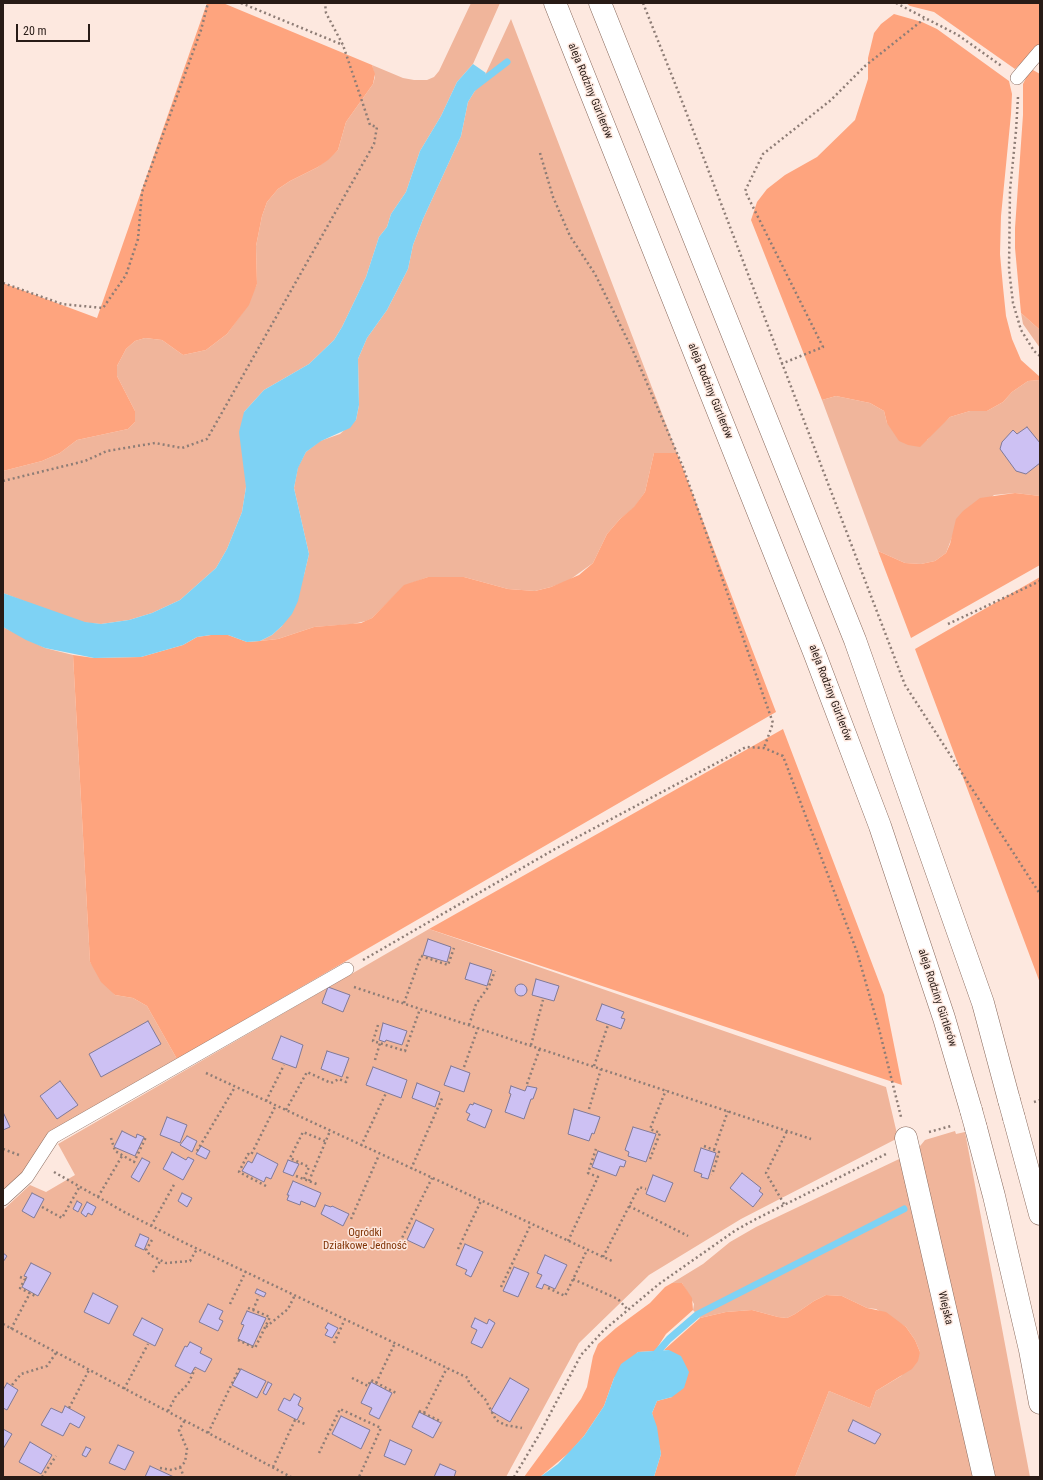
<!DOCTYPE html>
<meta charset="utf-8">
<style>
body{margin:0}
#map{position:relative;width:1043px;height:1480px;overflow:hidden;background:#fde8df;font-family:"Roboto Condensed",sans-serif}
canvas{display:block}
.frame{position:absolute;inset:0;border:4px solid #281b16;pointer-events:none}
.scale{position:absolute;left:16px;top:24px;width:74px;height:18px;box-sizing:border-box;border:2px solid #281b16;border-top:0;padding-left:5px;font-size:12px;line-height:14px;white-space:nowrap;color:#281b16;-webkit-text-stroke:3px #fde8df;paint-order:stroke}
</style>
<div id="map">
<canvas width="1043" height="1480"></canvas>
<div class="frame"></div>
<div class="scale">20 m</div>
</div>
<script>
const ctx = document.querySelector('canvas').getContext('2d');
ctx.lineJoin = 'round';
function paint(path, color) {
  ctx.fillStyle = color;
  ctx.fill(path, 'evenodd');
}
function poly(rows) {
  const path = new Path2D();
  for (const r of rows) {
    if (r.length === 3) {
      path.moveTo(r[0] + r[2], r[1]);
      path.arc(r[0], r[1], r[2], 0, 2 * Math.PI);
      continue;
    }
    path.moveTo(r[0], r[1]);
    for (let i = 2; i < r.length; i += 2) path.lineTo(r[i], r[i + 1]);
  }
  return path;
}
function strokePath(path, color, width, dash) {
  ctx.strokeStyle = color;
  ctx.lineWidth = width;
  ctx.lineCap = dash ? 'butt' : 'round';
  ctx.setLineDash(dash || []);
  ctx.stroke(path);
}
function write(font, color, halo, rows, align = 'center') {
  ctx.font = font + ' "Roboto Condensed",sans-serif';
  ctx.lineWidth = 3;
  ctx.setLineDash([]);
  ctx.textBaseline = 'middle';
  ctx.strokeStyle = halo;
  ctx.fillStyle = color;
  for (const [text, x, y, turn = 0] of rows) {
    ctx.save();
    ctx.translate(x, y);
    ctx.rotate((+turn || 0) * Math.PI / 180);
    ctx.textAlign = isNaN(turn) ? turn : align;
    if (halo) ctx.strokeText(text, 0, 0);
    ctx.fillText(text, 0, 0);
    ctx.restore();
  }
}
const green = poly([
 [471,3,500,3,473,64,457,82,441,116,420,151,406,192,391,214,387,227,379,237,366,277,342,327,334,340,309,364,264,390,244,412,246,487,242,512,227,549,216,568,180,600,152,613,129,620,101,624,78,622,3,593,3,471,42,461,60,453,77,440,128,429,135,422,135,411,117,376,117,366,126,349,135,341,145,338,162,340,183,355,206,350,227,334,243,312,257,284,256,246,262,216,267,202,278,189,290,181,318,167,338,150,346,122,373,84,375,77,372,65,403,78,414,80,427,80,434,77,439,71],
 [511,19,677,453,654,453,645,492,634,508,620,519,607,534,593,563,568,581,551,587,535,591,508,589,464,577,428,577,404,586,372,618,366,621,353,624,314,627,278,639,260,641,272,635,282,626,304,575,309,554,294,488,298,467,306,452,320,441,340,434,356,420,359,405,358,359,367,338,387,310,408,269,413,245,423,219,461,136,468,102,486,73],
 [1021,313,1040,330,1040,348,1023,324],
 [1040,380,1040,496,1015,493,994,495,954,532,946,553,935,561,921,564,905,563,878,551,822,400,836,396,870,403,884,411,887,423,927,440,935,430,950,417,970,411,987,411,1003,402,1012,392,1028,381],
 [3,627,45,648,73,655,90,962,115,995,133,998,147,1006,177,1059,47,1136,23,1172,3,1191],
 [429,929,886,1087,898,1138,741,1219,649,1275,579,1343,506,1477,3,1477,3,1210,30,1185,46,1192,75,1175,58,1144],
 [955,1131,956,1134,965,1132,1030,1477,795,1477,829,1391,870,1408,876,1391,901,1376,920,1352,915,1340,906,1327,876,1309,867,1308,842,1296,826,1295,814,1301,795,1314,787,1318,778,1317,752,1310,726,1312,700,1318,693,1310,694,1304,682,1283,672,1283,703,1264,730,1242,756,1227,916,1151,925,1140]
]);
const forest = poly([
 [207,3,223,3,372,65,375,74,373,84,346,122,338,150,328,160,318,167,290,181,278,189,267,202,262,216,256,246,257,284,249,305,227,334,206,350,183,355,162,340,145,338,135,341,126,349,117,366,117,376,135,411,135,422,128,429,77,440,60,453,42,461,3,471,3,283,97,318],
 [906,3,1040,3,1040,45,1015,69,934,12,910,6],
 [894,14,922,22,937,29,1009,81,1012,94,1011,114,1001,216,1000,254,1003,287,1006,316,1012,339,1021,360,1040,377,1040,380,1028,381,1012,392,1003,402,987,411,970,411,950,417,920,447,908,445,899,441,887,423,884,411,870,403,836,396,822,400,751,220,757,202,767,189,785,175,817,157,855,120,868,79,868,58,874,33,881,24],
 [1033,70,1040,74,1040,330,1021,313,1015,248,1015,228,1023,115,1023,84,1029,72],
 [654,453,677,453,776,712,177,1059,147,1006,133,998,115,995,101,982,90,962,73,655,94,658,141,657,183,645,197,637,211,635,228,635,247,642,260,641,278,639,314,627,361,623,372,618,404,585,428,577,464,577,508,589,535,591,551,587,579,575,593,563,607,534,620,519,634,507,645,492],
 [1015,493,1040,496,1040,565,911,638,878,551,905,563,921,564,935,561,946,553,950,544,956,519,963,511,980,498],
 [1040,577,1040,983,915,649],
 [783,729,884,995,902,1085,429,929],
 [672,1283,682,1283,692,1298,693,1310,666,1334,655,1351,638,1352,614,1378,604,1406,584,1436,570,1452,540,1477,524,1477,581,1399,587,1387,593,1356,598,1344,616,1328,650,1303,665,1287],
 [826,1295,842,1296,867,1308,886,1312,906,1327,915,1340,920,1352,918,1361,912,1369,876,1391,870,1408,829,1391,795,1477,654,1477,661,1454,652,1413,657,1401,672,1397,669,1350,664,1350,700,1318,726,1312,752,1310,778,1317,787,1318,795,1314,814,1301]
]);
const water = poly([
 [473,64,486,73,468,102,461,136,423,219,413,245,408,269,387,310,367,338,358,359,359,405,356,420,350,428,321,441,306,452,298,468,294,488,309,554,298,601,292,614,282,626,272,635,260,641,247,642,228,635,211,635,197,637,183,645,141,657,94,658,45,648,26,640,3,627,3,593,85,622,101,624,129,620,152,613,180,600,216,568,227,549,242,512,246,487,239,432,244,412,264,390,309,364,334,340,342,327,366,277,379,237,387,227,391,214,406,192,420,151,441,116,457,82],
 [669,1350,681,1356,689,1372,684,1388,672,1397,657,1401,652,1413,657,1427,661,1454,654,1477,540,1477,558,1464,584,1436,604,1406,614,1378,621,1364,638,1352]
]);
const stream = poly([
 [473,88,507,62],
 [653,1357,669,1339,698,1314,904,1209]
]);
const building = poly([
 [1027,427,1040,443,1040,463,1026,474,1016,471,1000,449,1002,442,1013,430,1017,434,1027,427],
 [428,939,451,947,447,962,423,955,428,939],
 [470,963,492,970,487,986,465,979,470,963],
 [536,979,559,986,554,1001,532,995,536,979],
 [521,990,6],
 [328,987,350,995,343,1012,322,1003,328,987],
 [602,1004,624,1012,621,1018,625,1019,621,1029,596,1020,602,1004],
 [148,1021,161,1044,101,1077,89,1054,148,1021],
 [383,1023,407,1031,402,1045,386,1040,385,1042,379,1040,383,1023],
 [281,1036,303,1045,296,1068,272,1059,281,1036],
 [327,1051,349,1058,342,1077,321,1069,327,1051],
 [451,1066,470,1073,464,1092,444,1085,451,1066],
 [373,1067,407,1080,401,1098,366,1085,373,1067],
 [60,1081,78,1105,57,1119,40,1096,60,1081],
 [417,1083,440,1092,435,1107,412,1098,417,1083],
 [511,1086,525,1091,527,1086,537,1088,533,1099,531,1099,524,1119,505,1112,511,1094,509,1093,511,1086],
 [474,1103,492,1110,485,1128,467,1120,470,1114,466,1112,470,1104,473,1105,474,1103],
 [574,1109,600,1117,594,1134,592,1133,589,1141,568,1134,574,1109],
 [3,1112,10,1127,3,1130,3,1112],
 [167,1117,187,1125,180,1143,160,1135,167,1117],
 [633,1127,656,1134,646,1162,628,1156,629,1152,625,1150,633,1127],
 [122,1131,136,1138,137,1134,144,1137,135,1156,114,1147,122,1131],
 [187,1136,197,1141,192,1152,180,1145,187,1136],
 [201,1146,210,1151,206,1159,196,1154,201,1146],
 [701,1148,716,1153,708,1179,701,1177,702,1174,694,1171,701,1148],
 [598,1151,626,1161,624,1167,620,1166,616,1176,592,1167,598,1151],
 [172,1152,186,1160,188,1157,194,1160,183,1180,163,1169,172,1152],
 [257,1153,278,1164,271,1179,266,1177,264,1182,242,1171,248,1161,252,1163,257,1153],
 [142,1158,150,1162,139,1182,131,1177,142,1158],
 [288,1160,299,1164,293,1176,283,1172,288,1160],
 [742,1173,761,1188,759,1191,763,1194,753,1207,730,1188,742,1173],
 [653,1175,673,1183,665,1202,646,1194,653,1175],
 [293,1181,321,1193,315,1207,301,1201,300,1205,287,1200,289,1195,287,1195,293,1181],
 [32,1193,44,1199,34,1218,22,1211,32,1193],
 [182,1193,192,1198,187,1207,178,1201,182,1193],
 [77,1201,82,1204,78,1212,73,1209,77,1201],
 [87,1202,96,1207,92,1215,88,1213,86,1217,81,1213,87,1202],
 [325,1205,331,1207,332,1206,349,1214,343,1226,321,1214,325,1205],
 [416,1220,434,1229,424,1248,407,1240,416,1220],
 [140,1234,149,1238,144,1250,135,1246,140,1234],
 [465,1244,483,1252,471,1277,465,1274,467,1270,456,1265,465,1244],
 [3,1253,7,1256,3,1262,3,1253],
 [545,1255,567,1265,555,1289,544,1284,542,1289,536,1287,542,1275,537,1273,545,1255],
 [31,1263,51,1273,38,1296,22,1287,27,1277,24,1276,31,1263],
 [514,1267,529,1273,518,1297,503,1291,514,1267],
 [257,1289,266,1293,264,1297,255,1293,257,1289],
 [93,1293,118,1306,109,1324,84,1312,93,1293],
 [208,1304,223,1311,219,1319,223,1321,218,1331,199,1322,208,1304],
 [247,1311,266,1318,253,1346,238,1339,244,1325,241,1324,247,1311],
 [142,1318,163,1329,155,1346,133,1335,142,1318],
 [475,1318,487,1324,489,1319,495,1323,482,1348,471,1343,477,1330,471,1327,475,1318],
 [328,1323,338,1328,332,1338,325,1335,328,1330,325,1328,328,1323],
 [190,1342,202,1348,200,1353,212,1359,205,1372,195,1367,191,1374,175,1366,185,1346,187,1347,190,1342],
 [241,1369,266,1381,257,1398,232,1385,241,1369],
 [510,1378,529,1389,510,1422,491,1411,510,1378],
 [268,1382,272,1384,266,1395,263,1393,268,1382],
 [371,1382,392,1393,379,1419,369,1414,372,1408,361,1403,371,1382],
 [7,1383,18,1390,7,1410,3,1408,3,1390,7,1383],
 [294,1394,301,1398,298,1405,303,1408,297,1420,278,1410,284,1398,290,1401,294,1394],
 [65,1406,85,1417,79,1428,70,1423,63,1436,41,1425,51,1408,62,1413,65,1406],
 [419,1412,441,1423,433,1438,412,1427,419,1412],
 [341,1416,370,1430,361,1449,332,1434,341,1416],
 [853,1420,881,1434,875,1444,848,1431,853,1420],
 [3,1429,12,1434,3,1449,3,1429],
 [390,1440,412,1450,405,1465,384,1456,390,1440],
 [30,1442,52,1455,41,1474,19,1462,30,1442],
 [118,1445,134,1452,125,1470,109,1463,118,1445],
 [86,1447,91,1449,86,1457,82,1455,86,1447],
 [440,1464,456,1471,454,1477,434,1477,440,1464],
 [150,1466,174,1477,145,1477,150,1466]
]);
const path = poly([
 [241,3,343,45],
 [643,3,680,96,905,685,1040,894],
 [896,3,958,35,1003,67],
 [1018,97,1016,131,1010,190,1009,269,1013,303,1021,330,1034,351,1040,356],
 [540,153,553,197,570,236,595,274,634,353,683,467,773,723,764,748],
 [3,283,62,304,103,308,126,275,138,239,142,192,201,30,208,3],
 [781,364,823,347,745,191,763,154,831,100,865,66,924,19],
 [3,481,85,461,107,451,155,443,182,448,207,439,374,144,377,127,370,125,343,45,326,13,325,3],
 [948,624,1040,581],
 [363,960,555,849,726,758,746,747,764,748,783,756,857,952,878,1025,901,1117],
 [354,987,811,1139],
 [404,1003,421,956,448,965,454,948],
 [378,1025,373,1041,405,1051,420,1009],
 [469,1025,476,1004,489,986,495,971],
 [531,1045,543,1000],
 [375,1060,380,1043],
 [594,1066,608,1025],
 [464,1067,478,1028],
 [206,1073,612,1261],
 [527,1084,540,1048],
 [266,1101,284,1065],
 [1034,1102,1040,1100],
 [589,1109,601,1069],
 [286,1110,307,1072,331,1083,339,1079,346,1082,348,1075],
 [929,1132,951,1126],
 [111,1138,115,1151,134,1162,146,1137],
 [361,1146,386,1093],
 [704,1146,719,1152,712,1175],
 [3,1149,19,1155],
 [714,1150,728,1111],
 [197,1151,235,1087],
 [650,1159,660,1133,650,1129,666,1090],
 [411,1169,443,1096],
 [54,1172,126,1213,185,1243,468,1378,469,1383,485,1399,496,1420,505,1425,522,1428],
 [296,1176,319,1185],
 [304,1179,309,1167,290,1158,303,1132,325,1141],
 [309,1181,330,1131],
 [266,1186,239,1172,248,1154,251,1155,276,1105],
 [98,1197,122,1156],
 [784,1204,766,1173,787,1131],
 [629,1206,688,1236],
 [42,1207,62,1218,80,1186],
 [351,1219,379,1155],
 [151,1226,175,1183],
 [152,1240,146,1250,150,1255,166,1263,190,1261,197,1249],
 [568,1241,598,1177,588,1173,596,1149],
 [400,1242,432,1178],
 [458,1249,481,1201],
 [603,1257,639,1187,646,1189],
 [153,1272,161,1260],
 [20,1277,25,1279,20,1288,37,1297],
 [573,1279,618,1299,628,1310],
 [501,1287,531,1224],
 [548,1288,565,1296,587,1250],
 [230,1304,246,1271],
 [253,1310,259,1296],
 [3,1324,291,1477],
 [266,1327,288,1309,295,1295],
 [11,1329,30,1293],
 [238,1340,255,1348,270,1317,246,1307],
 [334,1343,345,1319],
 [352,1378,368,1386,371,1380,398,1394],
 [376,1383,395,1343],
 [12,1385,21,1374,47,1366,56,1353],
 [124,1389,148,1344],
 [69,1408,89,1370],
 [168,1411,176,1396,188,1384,195,1369],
 [419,1411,442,1422],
 [424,1413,447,1368],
 [208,1433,240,1367],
 [319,1453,340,1409,381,1428,359,1477],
 [180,1467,184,1477],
 [273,1467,295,1420,305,1424],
 [160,1468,172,1470,180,1467,185,1462,187,1449,179,1430,185,1420],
 [42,1477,56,1456],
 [514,1477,539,1435,581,1355,604,1330,659,1284,736,1230,756,1219,886,1154]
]);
const lane = poly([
 [1017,78,1040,51],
 [3,1199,27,1177,53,1137,347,969]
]);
const street = poly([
 [906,1138,984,1477]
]);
const secondary = poly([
 [555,3,814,652,880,826,944,1018,971,1110],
 [600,3,855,640,983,1003,1009,1100],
 [1014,1118,1040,1214],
 [976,1128,994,1196,1030,1350,1040,1403]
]);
const secondaryBridge = poly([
 [1009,1100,1014,1118],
 [971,1110,976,1128]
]);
const streetNames = [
 ["aleja Rodziny Gürtlerów",590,91,68],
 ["aleja Rodziny Gürtlerów",710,391,68],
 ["aleja Rodziny Gürtlerów",830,693,69],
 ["aleja Rodziny Gürtlerów",937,998,72],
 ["Wiejska",945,1308,77]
];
const parkNames = [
 ["Ogródki",365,1233],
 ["Działkowe Jedność",365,1246]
];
paint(green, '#f0b59b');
paint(forest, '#fea47e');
paint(water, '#7ed2f4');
strokePath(stream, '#7ed2f4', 7);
paint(building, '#cdc1f3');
strokePath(building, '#817a97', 1);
strokePath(lane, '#88695c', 14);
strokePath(street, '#88695c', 23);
strokePath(secondary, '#88695c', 23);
strokePath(path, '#8e7d76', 2.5, [2, 3]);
strokePath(lane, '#fff', 13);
strokePath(street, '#fff', 22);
strokePath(secondary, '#fff', 22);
strokePath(secondaryBridge, '#88695c', 23, []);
strokePath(secondaryBridge, '#fff', 22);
write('11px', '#281b16', '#fde8df', streetNames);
write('11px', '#813306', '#fde8df', parkNames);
</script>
